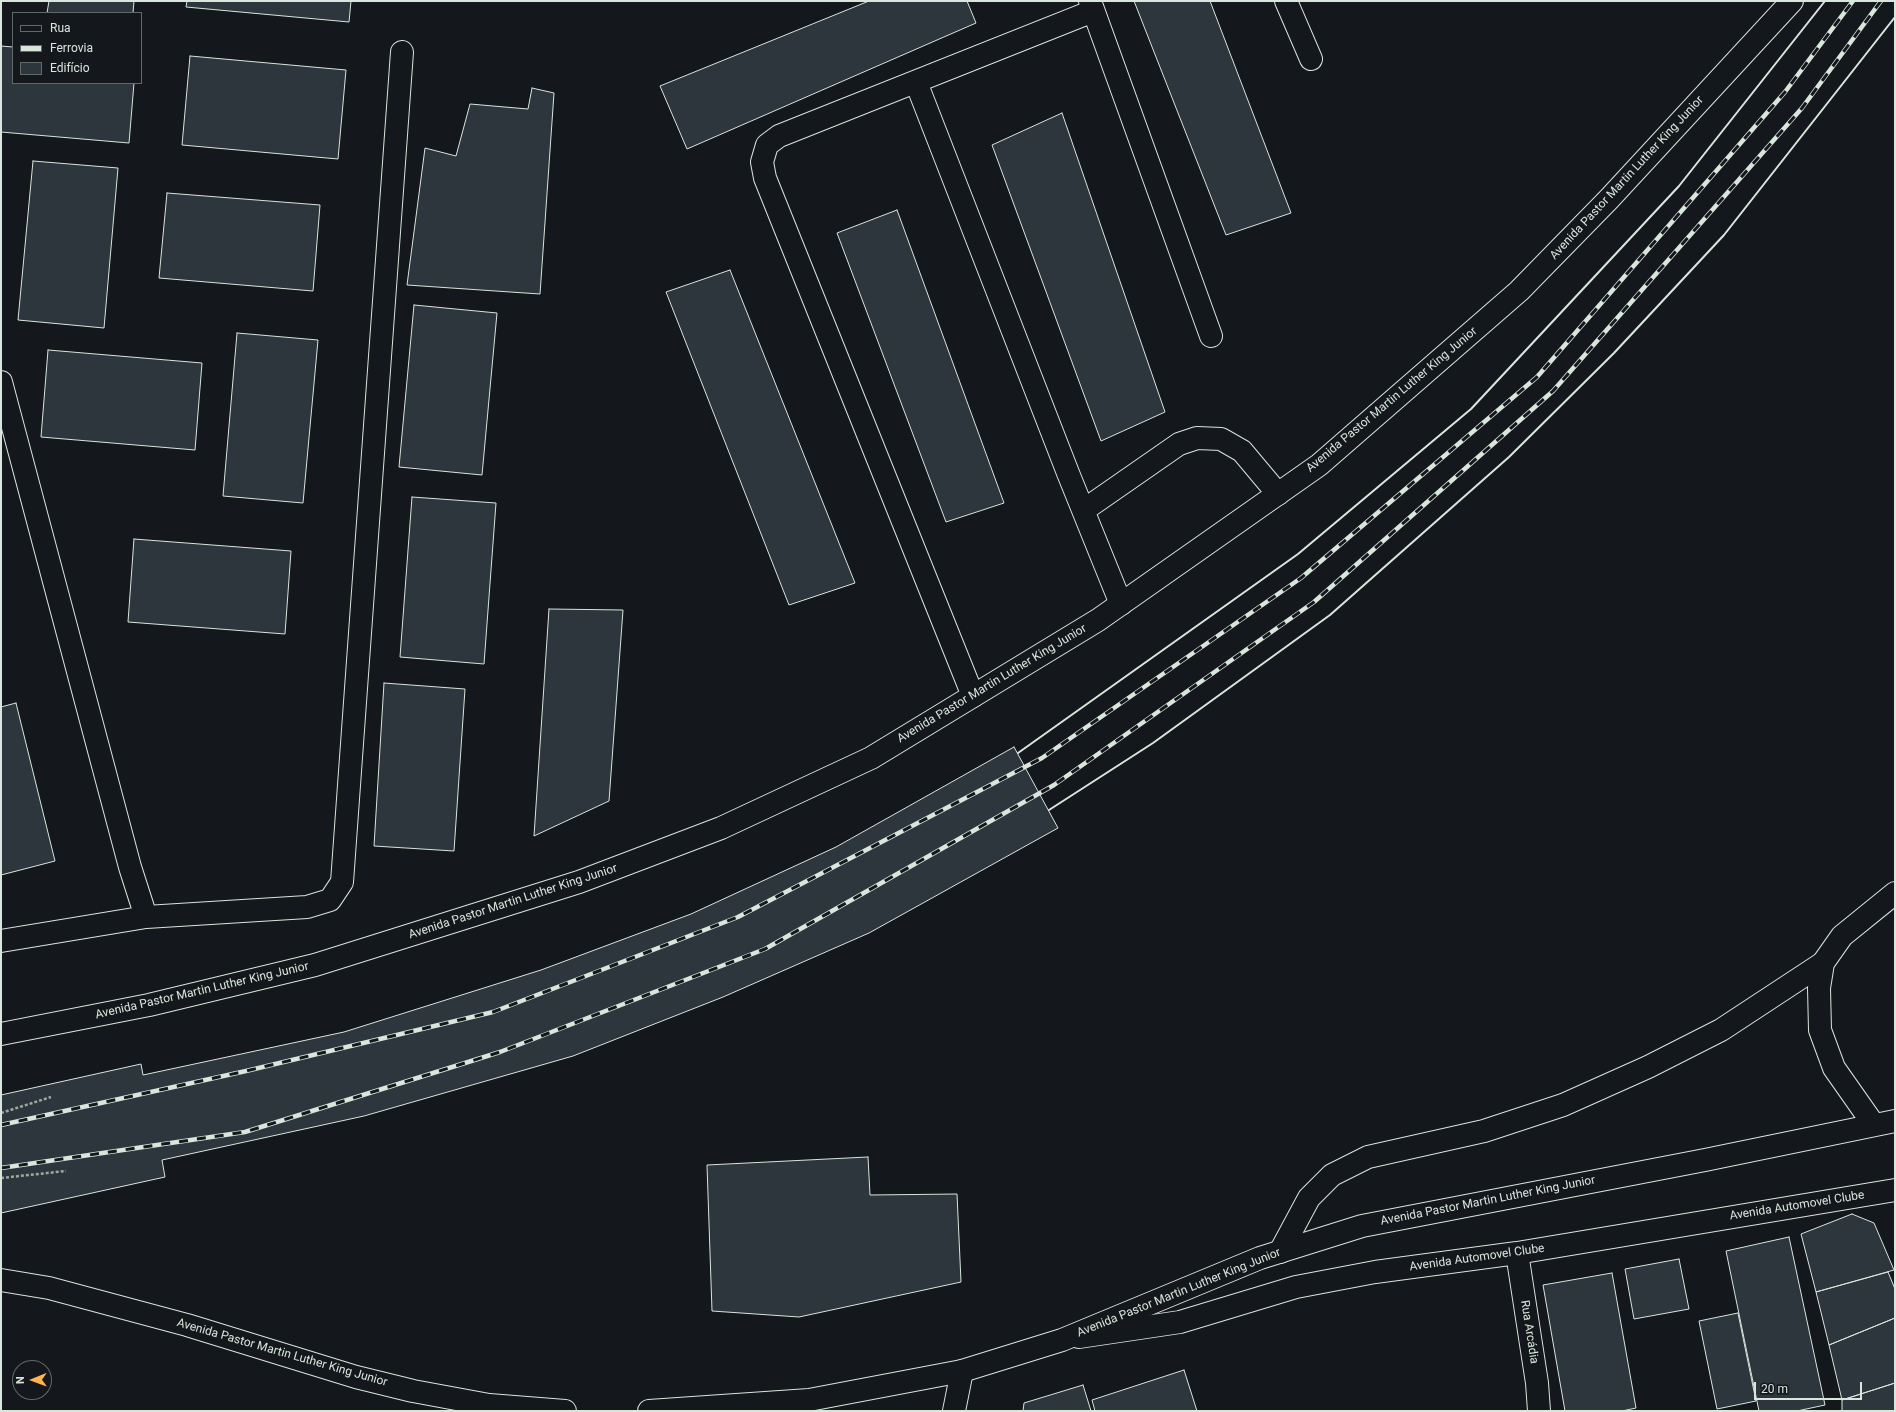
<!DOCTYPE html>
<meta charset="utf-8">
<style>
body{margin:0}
#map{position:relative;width:1896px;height:1412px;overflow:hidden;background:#14181c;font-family:Roboto,sans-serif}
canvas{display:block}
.frame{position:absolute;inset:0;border:2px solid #d8e6dc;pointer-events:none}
.legend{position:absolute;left:12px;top:12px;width:130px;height:72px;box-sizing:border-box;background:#14181c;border:1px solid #626a69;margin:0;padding:5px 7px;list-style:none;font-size:12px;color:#d8e6dc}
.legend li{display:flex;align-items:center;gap:8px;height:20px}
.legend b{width:20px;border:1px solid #626a69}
.north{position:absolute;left:12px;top:1360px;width:40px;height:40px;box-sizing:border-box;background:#14181c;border:1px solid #626a69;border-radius:50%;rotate:269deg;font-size:11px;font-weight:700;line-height:16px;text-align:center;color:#d8e6dc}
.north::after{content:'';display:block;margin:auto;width:14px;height:18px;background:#ffb74d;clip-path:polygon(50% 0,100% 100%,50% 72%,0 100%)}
.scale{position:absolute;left:1754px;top:1382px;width:108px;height:18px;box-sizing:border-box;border:2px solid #d8e6dc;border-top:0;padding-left:5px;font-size:12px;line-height:14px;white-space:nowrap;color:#d8e6dc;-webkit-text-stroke:3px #14181c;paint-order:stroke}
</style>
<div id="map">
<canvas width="1896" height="1412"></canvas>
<div class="frame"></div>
<ul class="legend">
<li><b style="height:5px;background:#14181c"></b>Rua</li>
<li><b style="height:5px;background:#d8e6dc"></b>Ferrovia</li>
<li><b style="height:11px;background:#2c363c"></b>Edifício</li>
</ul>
<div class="north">N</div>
<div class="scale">20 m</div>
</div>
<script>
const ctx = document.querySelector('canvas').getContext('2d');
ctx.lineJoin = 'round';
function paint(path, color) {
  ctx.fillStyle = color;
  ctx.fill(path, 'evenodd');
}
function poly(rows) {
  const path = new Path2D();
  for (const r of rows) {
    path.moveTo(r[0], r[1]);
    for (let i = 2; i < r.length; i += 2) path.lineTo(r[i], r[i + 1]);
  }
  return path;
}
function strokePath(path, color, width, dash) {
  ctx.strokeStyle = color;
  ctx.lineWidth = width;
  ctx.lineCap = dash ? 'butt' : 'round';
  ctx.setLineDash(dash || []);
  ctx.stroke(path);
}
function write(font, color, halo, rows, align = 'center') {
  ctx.font = font + ' Roboto,sans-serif';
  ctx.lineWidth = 3;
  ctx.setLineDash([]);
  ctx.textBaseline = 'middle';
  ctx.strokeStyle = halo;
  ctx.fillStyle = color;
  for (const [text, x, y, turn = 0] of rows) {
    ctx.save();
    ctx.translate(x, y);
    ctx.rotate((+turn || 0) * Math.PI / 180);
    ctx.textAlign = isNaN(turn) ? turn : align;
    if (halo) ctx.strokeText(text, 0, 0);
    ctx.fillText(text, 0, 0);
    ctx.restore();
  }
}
const building = poly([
 [49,1,134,1,133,13,47,13,49,1],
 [187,1,351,1,349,22,186,7,187,1],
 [869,1,967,1,976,23,687,149,660,86,869,1],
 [1134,1,1210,1,1291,213,1226,235,1134,1],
 [1,46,13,47,13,83,134,83,129,143,1,132,1,46],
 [190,56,346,70,338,159,182,145,190,56],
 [532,88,554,93,540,294,407,285,425,148,456,156,470,104,528,109,532,88],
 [1062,113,1165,412,1101,441,992,145,1062,113],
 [33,161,118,168,104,328,18,320,33,161],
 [167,193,320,205,313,291,159,278,167,193],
 [897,210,1004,503,946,522,837,233,897,210],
 [730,270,855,583,789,605,666,292,730,270],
 [414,305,497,313,482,475,399,467,414,305],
 [237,333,318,340,303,503,223,496,237,333],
 [48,350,202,363,195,450,41,437,48,350],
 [412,497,496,503,484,664,400,657,412,497],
 [134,539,291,551,285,634,128,622,134,539],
 [549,609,623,610,609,801,534,836,549,609],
 [384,683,465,689,454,851,374,846,384,683],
 [16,703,55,861,1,875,1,707,16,703],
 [1014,747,1058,828,869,933,723,997,573,1056,364,1116,162,1160,165,1177,1,1213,1,1095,141,1064,143,1075,344,1032,541,970,691,914,836,847,1014,747],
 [868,1157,870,1195,957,1194,961,1282,799,1317,712,1311,707,1165,868,1157],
 [1852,1214,1874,1223,1894,1270,1816,1292,1801,1234,1852,1214],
 [1789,1237,1825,1405,1797,1411,1759,1411,1726,1251,1789,1237],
 [1679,1259,1689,1309,1634,1319,1625,1269,1679,1259],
 [1888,1272,1895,1289,1895,1318,1829,1345,1816,1292,1888,1272],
 [1612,1273,1636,1408,1622,1411,1565,1411,1543,1285,1612,1273],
 [1738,1313,1756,1401,1717,1409,1699,1321,1738,1313],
 [1895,1318,1895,1383,1842,1400,1829,1345,1895,1318],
 [1184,1370,1197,1411,1095,1411,1092,1400,1184,1370],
 [1895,1383,1895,1411,1842,1411,1842,1400,1895,1383],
 [1083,1385,1091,1411,1023,1411,1024,1403,1083,1385]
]);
const path = poly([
 [1,1113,51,1097],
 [1,1178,66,1171]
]);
const minor = poly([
 [1090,1,1211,336],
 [1286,1,1311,59],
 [916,82,1068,473,1121,604],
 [1,382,130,867,146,917],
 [1084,510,1179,444,1197,438,1221,439,1242,451,1278,494],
 [973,696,765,178,762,162,767,145,779,136,1093,11],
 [1,941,146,917,307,907,330,900,342,882,402,52],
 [1280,1252,1309,1198,1332,1175,1368,1157,1484,1131,1563,1105,1648,1067,1721,1030,1823,963],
 [1517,1253,1537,1383,1539,1411],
 [1079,1337,1180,1322,1296,1287,1375,1272,1517,1253,1895,1190],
 [954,1411,962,1371]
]);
const major = poly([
 [1,1034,149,1005,315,965,579,882,721,828,871,758,1098,620,1319,465,1519,291,1609,199,1792,1],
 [1874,1125,1834,1068,1820,1030,1819,988,1823,963,1842,936,1895,893],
 [1,1280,49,1288,187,1325,356,1377,413,1391,489,1405,565,1411],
 [649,1411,809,1400,962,1371,1062,1340,1260,1258,1362,1226,1705,1160,1895,1121]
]);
const rail = poly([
 [1,1125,246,1071,493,1012,738,917,1042,758,1301,578,1537,377,1785,92,1853,1],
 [1,1168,245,1132,500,1052,765,949,1054,785,1314,602,1553,391,1802,108,1881,1]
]);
const wall = poly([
 [1018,753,1298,554,1471,409,1679,186,1825,1],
 [1049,810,1153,743,1330,615,1509,457,1614,353,1724,235,1895,17]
]);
const streetNames = [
 ["Avenida Pastor Martin Luther King Junior",1627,178,-47],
 ["Avenida Pastor Martin Luther King Junior",1392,400,-40],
 ["Avenida Pastor Martin Luther King Junior",992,684,-31],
 ["Avenida Pastor Martin Luther King Junior",513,902,-18],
 ["Avenida Pastor Martin Luther King Junior",202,991,-13],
 ["Avenida Pastor Martin Luther King Junior",1488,1201,-11],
 ["Avenida Automovel Clube",1797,1206,-9],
 ["Avenida Automovel Clube",1477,1258,-8],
 ["Avenida Pastor Martin Luther King Junior",1179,1293,-22],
 ["Rua Arcádia",1529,1332,81],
 ["Avenida Pastor Martin Luther King Junior",282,1353,16]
];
paint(building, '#2c363c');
strokePath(building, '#d8e6dc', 1);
strokePath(minor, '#d8e6dc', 24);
strokePath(major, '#d8e6dc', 24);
strokePath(path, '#9da8a2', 2.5, [3, 2]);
strokePath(minor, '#14181c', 22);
strokePath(major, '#14181c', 22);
strokePath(rail, '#d8e6dc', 4.5);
strokePath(rail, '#14181c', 3, [9]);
strokePath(wall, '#d8e6dc', 2);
write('12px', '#d8e6dc', '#14181c', streetNames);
</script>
